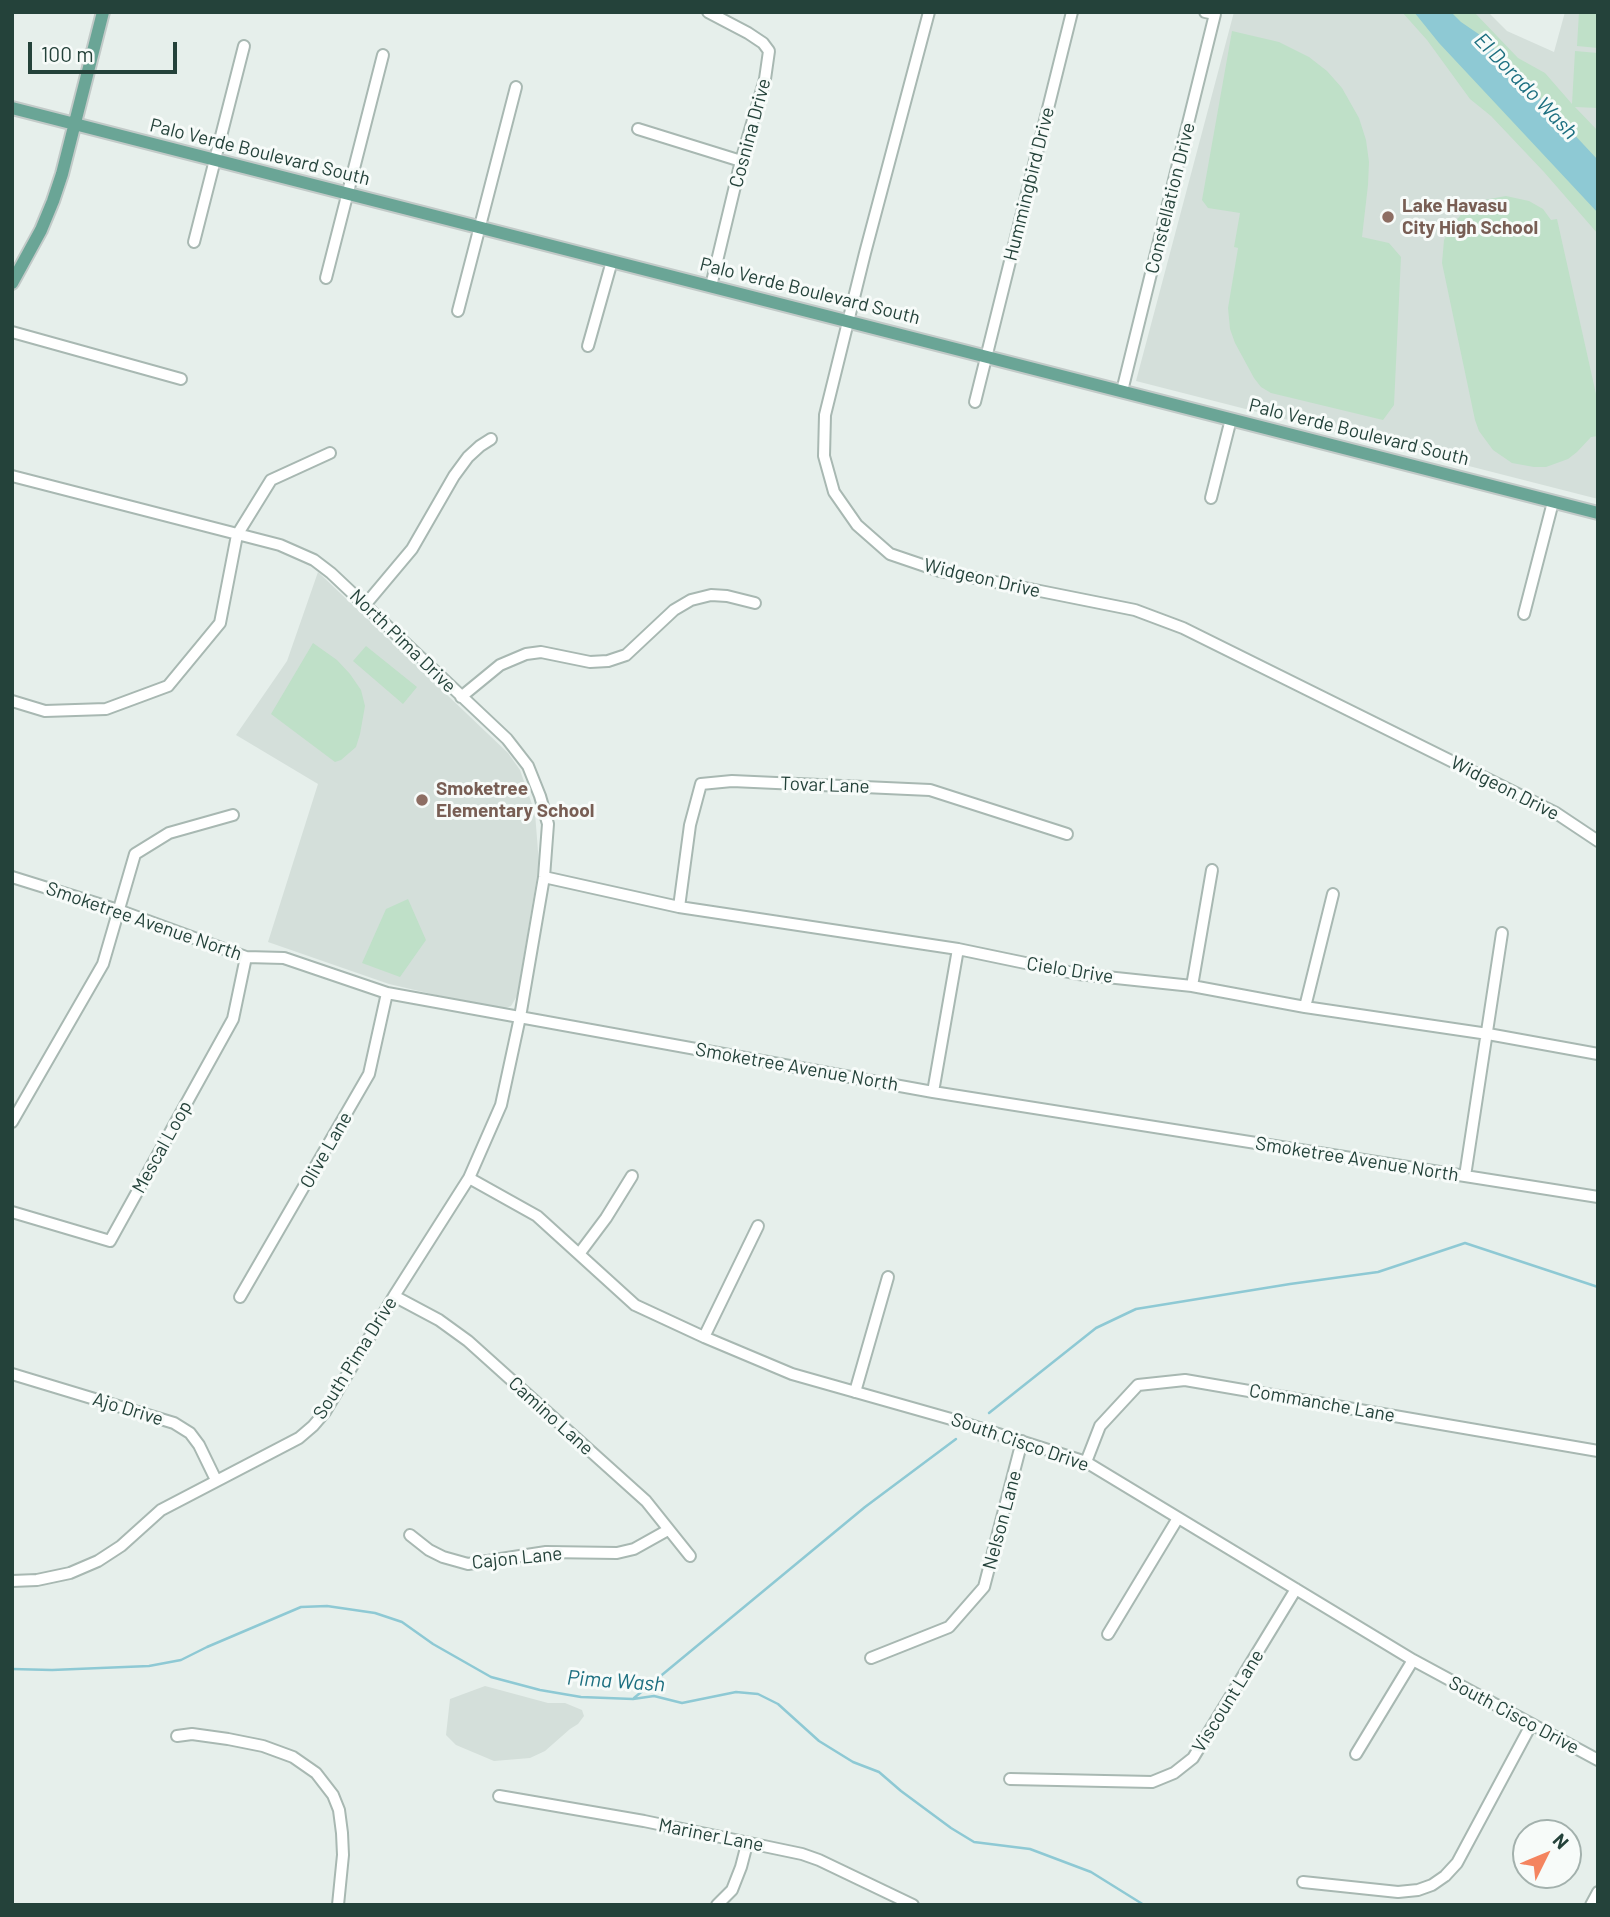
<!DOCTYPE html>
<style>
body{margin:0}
#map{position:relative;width:1610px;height:1917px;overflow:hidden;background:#e6efeb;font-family:Barlow,sans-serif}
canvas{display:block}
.frame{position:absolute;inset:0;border:14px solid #24423a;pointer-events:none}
.north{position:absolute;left:1512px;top:1819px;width:70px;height:70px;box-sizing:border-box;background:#f7fbf9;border:2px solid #a3b1ad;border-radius:50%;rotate:47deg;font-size:19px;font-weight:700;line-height:28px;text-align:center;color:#24423a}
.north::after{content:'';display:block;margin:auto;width:24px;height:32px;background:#f4845f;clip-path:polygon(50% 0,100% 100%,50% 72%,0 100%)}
.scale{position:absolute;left:28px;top:42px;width:149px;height:32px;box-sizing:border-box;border:4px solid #24423a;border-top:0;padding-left:9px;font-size:21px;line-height:24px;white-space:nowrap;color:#24423a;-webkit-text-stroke:5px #f7fbf9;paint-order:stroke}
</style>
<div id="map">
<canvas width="1610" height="1917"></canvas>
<div class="frame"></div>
<div class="north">N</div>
<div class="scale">100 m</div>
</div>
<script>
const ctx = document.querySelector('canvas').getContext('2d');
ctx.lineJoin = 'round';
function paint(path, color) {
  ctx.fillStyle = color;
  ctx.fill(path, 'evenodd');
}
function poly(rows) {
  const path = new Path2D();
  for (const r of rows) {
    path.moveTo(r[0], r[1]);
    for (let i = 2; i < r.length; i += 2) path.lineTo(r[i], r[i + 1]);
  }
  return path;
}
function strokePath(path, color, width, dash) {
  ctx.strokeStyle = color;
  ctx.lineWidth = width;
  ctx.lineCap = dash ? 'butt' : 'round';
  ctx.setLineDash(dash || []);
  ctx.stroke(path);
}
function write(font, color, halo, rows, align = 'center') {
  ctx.font = font + ' Barlow,sans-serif';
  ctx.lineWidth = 6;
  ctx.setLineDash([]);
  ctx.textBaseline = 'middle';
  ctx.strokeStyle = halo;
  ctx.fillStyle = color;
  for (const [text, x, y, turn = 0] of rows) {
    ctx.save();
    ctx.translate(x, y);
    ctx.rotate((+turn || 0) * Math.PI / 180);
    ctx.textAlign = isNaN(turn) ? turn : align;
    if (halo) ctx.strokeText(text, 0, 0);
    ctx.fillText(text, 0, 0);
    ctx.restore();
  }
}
const built = poly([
 [1234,12,1488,12,1507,31,1554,52,1565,12,1598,12,1598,499,1136,381],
 [318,572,508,753,520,770,535,813,539,864,517,996,511,1006,501,1010,389,984,268,942,318,784,236,735,287,661],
 [485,1686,548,1703,565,1703,582,1710,584,1716,578,1724,570,1729,545,1751,530,1758,494,1761,456,1745,446,1735,450,1699]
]);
const green = poly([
 [1402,12,1474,12,1518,58,1545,73,1572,104,1575,51,1598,53,1598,108,1575,107,1598,131,1598,234,1544,172,1491,116,1470,99,1427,40],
 [1579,12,1598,12,1598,48,1577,46],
 [1232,31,1279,42,1309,57,1327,71,1342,88,1359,118,1366,140,1369,162,1368,185,1362,237,1389,243,1401,257,1394,405,1383,420,1271,393,1261,387,1254,378,1235,343,1230,329,1228,308,1238,248,1234,247,1240,213,1208,208,1202,200],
 [1506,196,1529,201,1543,209,1551,220,1557,219,1598,403,1598,436,1591,437,1577,452,1568,459,1546,467,1534,467,1512,463,1493,450,1479,431,1475,420,1442,263,1444,240,1449,230,1463,212,1484,200],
 [313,643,337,660,350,674,361,690,365,706,360,734,356,747,341,760,335,762,271,714],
 [366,646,417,687,403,704,353,661],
 [408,899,426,940,400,977,362,963,386,909]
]);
const water = poly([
 [1414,12,1451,12,1461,22,1483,37,1598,160,1598,213,1439,43]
]);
const stream = poly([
 [989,1413,1096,1328,1136,1309,1290,1284,1378,1272,1465,1243,1598,1287],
 [12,1669,52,1670,149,1666,181,1660,207,1647,301,1607,327,1606,375,1613,402,1622,433,1644,491,1677,540,1690,581,1697,633,1699,654,1696,682,1703,736,1692,758,1694,778,1704,819,1741,853,1762,879,1772,901,1791,951,1828,974,1842,1030,1849,1091,1872,1144,1905],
 [634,1698,865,1507,956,1439]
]);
const minor = poly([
 [708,12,748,33,763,43,769,51,765,79,741,161,711,286],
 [929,12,865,253,825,415,824,456,834,492,857,525,890,554,940,571,1135,610,1183,628,1556,813,1598,841],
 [638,129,741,161],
 [194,242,244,46],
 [326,278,383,55],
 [458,311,516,87],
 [12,332,181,379],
 [588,346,612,261],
 [1122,391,1215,14,1205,12],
 [975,402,1072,12],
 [12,476,280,545,314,560,331,573,507,739,528,766,540,796,548,824,544,877,520,1017,501,1105,469,1178,394,1296,325,1412,313,1426,299,1438,161,1510,121,1546,98,1561,70,1573,37,1580,12,1581],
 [1211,498,1231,419],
 [365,605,412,549,454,476,468,457,480,446,491,439],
 [1524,614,1553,502],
 [461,697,500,665,526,654,541,652,590,662,608,661,626,655,674,610,691,600,711,595,727,596,755,603],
 [12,701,45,711,106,709,168,686,220,623,237,535,271,480,330,453],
 [12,877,118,910,246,957,284,958,387,993,933,1092,1598,1197],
 [544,877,679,907,958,949,1078,974,1192,986,1305,1007,1488,1034,1598,1054],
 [679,907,690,825,701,784,732,781,930,790,1067,834],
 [1192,986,1212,870],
 [1305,1007,1333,894],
 [933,1092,958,949],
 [12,1122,103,964,135,854,169,833,233,815],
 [1465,1176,1502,933],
 [469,1178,537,1216,635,1305,704,1337,792,1374,951,1419,1086,1462,1413,1660,1598,1760],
 [12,1212,110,1241,233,1019,246,957],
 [579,1254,606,1218,632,1176],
 [394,1296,439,1320,468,1341,646,1501,690,1556],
 [240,1297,369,1074,387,993],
 [704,1337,758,1226],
 [12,1374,174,1423,190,1433,199,1445,216,1480],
 [855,1392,888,1277],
 [1086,1462,1100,1426,1138,1385,1185,1380,1598,1451],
 [410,1535,429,1550,443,1557,468,1564,546,1552,617,1553,634,1549,668,1530],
 [1108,1634,1178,1518],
 [871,1658,949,1627,984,1587,1022,1441],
 [177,1736,192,1734,228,1739,263,1746,293,1757,316,1773,333,1795,339,1810,342,1833,343,1855,338,1905],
 [1356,1754,1413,1660],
 [1010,1779,1152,1782,1174,1773,1193,1758,1296,1589],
 [499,1796,644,1821,802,1854,819,1860,913,1905],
 [1303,1882,1398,1892,1418,1890,1432,1885,1445,1876,1457,1863,1531,1725],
 [717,1905,732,1890,741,1867,747,1844],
 [1591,1905,1598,1892]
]);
const major = poly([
 [12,108,1598,513],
 [12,283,41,230,53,201,62,174,103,12]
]);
const markers = [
 [1388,217,7,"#8d6e63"],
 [422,800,7,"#8d6e63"]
];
const streetNames = [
 ["Cosnina Drive",750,133,-75],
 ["Palo Verde Boulevard South",260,152,14],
 ["Hummingbird Drive",1029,184,-76],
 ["Constellation Drive",1170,198,-76],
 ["Palo Verde Boulevard South",810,291,14],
 ["Palo Verde Boulevard South",1359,432,14],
 ["Widgeon Drive",982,578,13],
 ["North Pima Drive",403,641,44],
 ["Tovar Lane",825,785,2],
 ["Widgeon Drive",1505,788,27],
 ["Smoketree Avenue North",144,921,19],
 ["Cielo Drive",1070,970,9],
 ["Smoketree Avenue North",797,1067,10],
 ["Mescal Loop",162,1147,-61],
 ["Olive Lane",326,1150,-60],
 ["Smoketree Avenue North",1357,1159,9],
 ["South Pima Drive",355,1358,-58],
 ["Commanche Lane",1322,1403,10],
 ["Ajo Drive",128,1409,17],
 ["Camino Lane",551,1416,42],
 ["South Cisco Drive",1020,1442,19],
 ["Nelson Lane",1002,1520,-75],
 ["Cajon Lane",517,1558,-6],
 ["Viscount Lane",1228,1701,-58],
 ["South Cisco Drive",1514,1715,28],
 ["Mariner Lane",711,1835,11]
];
const educationNames = [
 ["Lake Havasu",1402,206],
 ["City High School",1402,228],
 ["Smoketree",436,789],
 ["Elementary School",436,811]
];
const waterNames = [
 ["El Dorado Wash",1526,86,46],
 ["Pima Wash",616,1681,4]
];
paint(built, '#d4dfda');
paint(green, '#bfe0c8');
paint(water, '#8ec9d4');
strokePath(stream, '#8ec9d4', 2.5);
strokePath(minor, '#a8b8b2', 14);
strokePath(major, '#c2cac8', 16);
strokePath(minor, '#fff', 10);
strokePath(major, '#6aa596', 12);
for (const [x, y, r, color] of markers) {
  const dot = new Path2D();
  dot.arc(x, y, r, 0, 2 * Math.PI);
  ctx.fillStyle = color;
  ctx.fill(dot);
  strokePath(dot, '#f7fbf9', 2.5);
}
write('19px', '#24423a', '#f7fbf9', streetNames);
write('bold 19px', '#785e54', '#f7fbf9', educationNames, 'left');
write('italic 21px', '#1c6f80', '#f7fbf9', waterNames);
</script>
